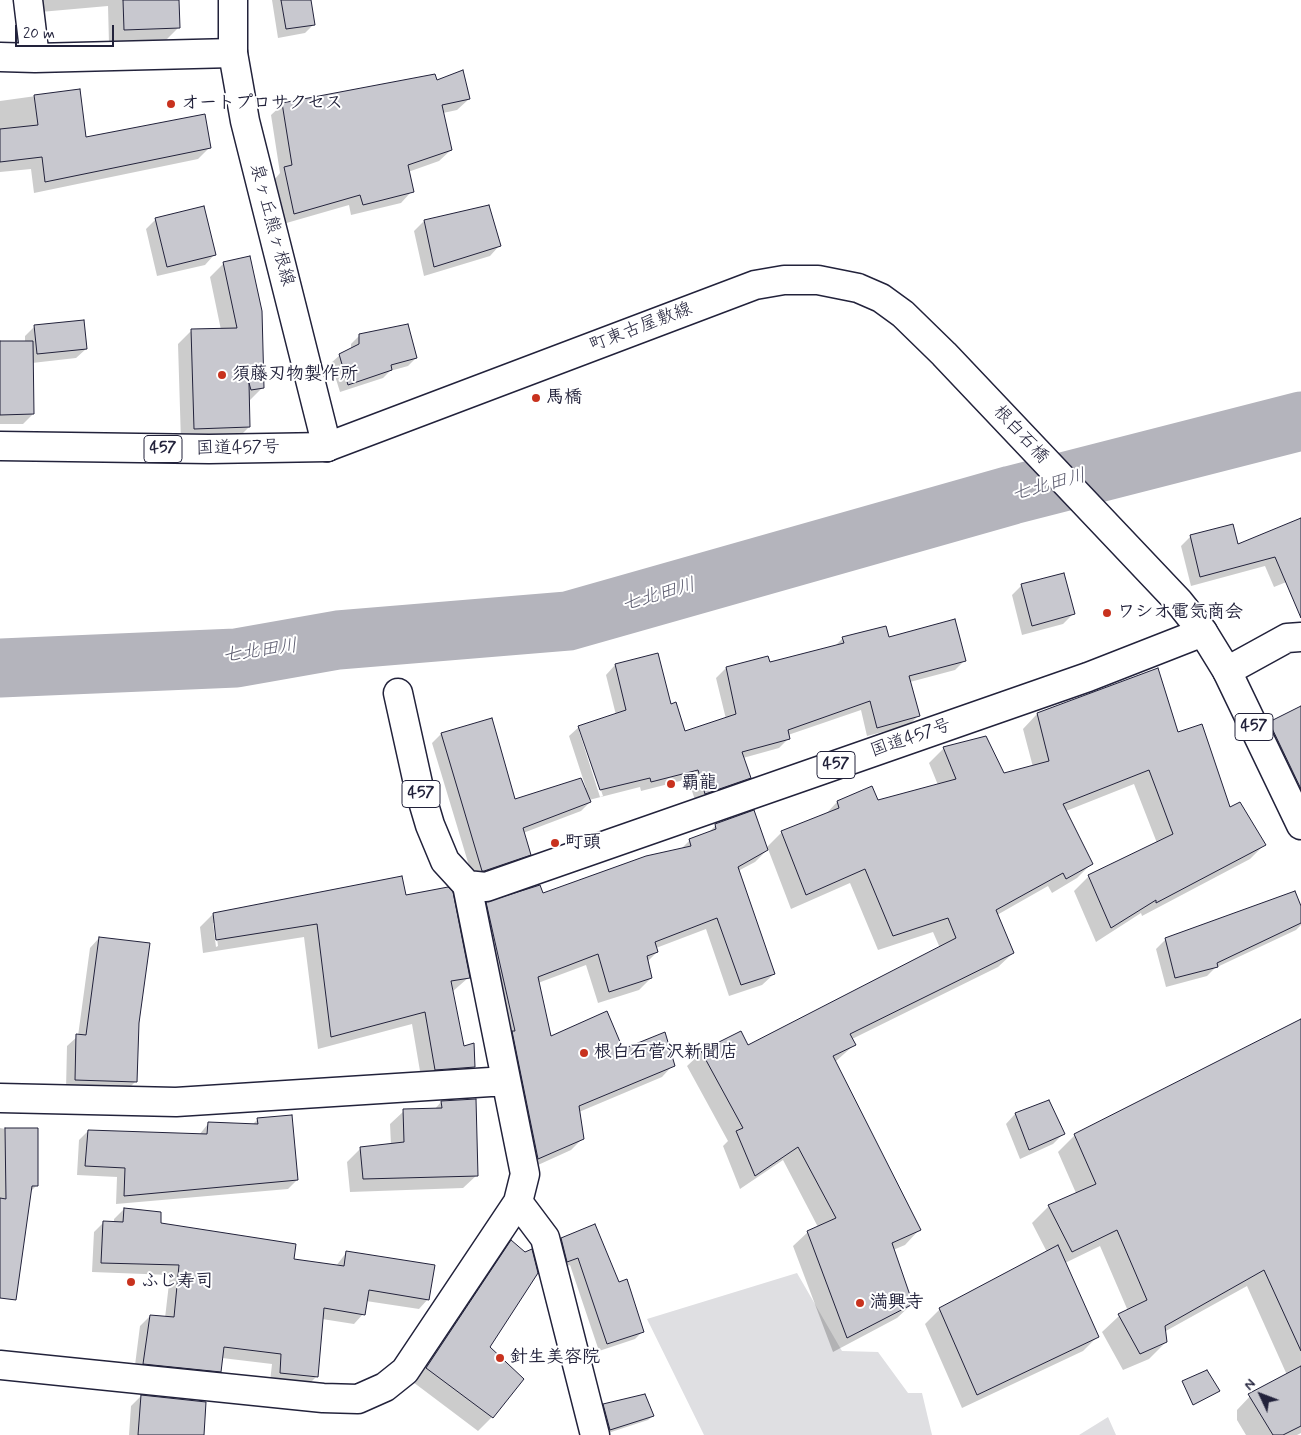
<!DOCTYPE html>
<meta charset="utf-8">
<style>
body{margin:0}
#map{position:relative;width:1301px;height:1435px;overflow:hidden;background:#fff;font-family:Mynerve,sans-serif}
canvas{display:block}
.north{position:absolute;left:1236px;top:1370px;width:50px;height:50px;-webkit-text-stroke:4px #fff;paint-order:stroke;rotate:313deg;font-size:14px;font-weight:700;line-height:20px;text-align:center;color:#22223b}
.north::after{content:'';display:block;margin:auto;width:18px;height:22px;background:#22223b;clip-path:polygon(50% 0,100% 100%,50% 72%,0 100%)}
.scale{position:absolute;left:15px;top:25px;width:99px;height:22px;box-sizing:border-box;border:2px solid #22223b;border-top:0;padding-left:6px;font-size:15px;line-height:18px;white-space:nowrap;color:#22223b;-webkit-text-stroke:4px #fff;paint-order:stroke}
</style>
<div id="map">
<canvas width="1301" height="1435"></canvas>
<div class="north">N</div>
<div class="scale">20 m</div>
</div>
<script>
const ctx = document.querySelector('canvas').getContext('2d');
ctx.lineJoin = 'round';
function paint(path, color) {
  ctx.fillStyle = color;
  ctx.fill(path, 'evenodd');
}
function poly(rows) {
  const path = new Path2D();
  for (const r of rows) {
    path.moveTo(r[0], r[1]);
    for (let i = 2; i < r.length; i += 2) path.lineTo(r[i], r[i + 1]);
  }
  return path;
}
function strokePath(path, color, width, dash) {
  ctx.strokeStyle = color;
  ctx.lineWidth = width;
  ctx.lineCap = dash ? 'butt' : 'round';
  ctx.setLineDash(dash || []);
  ctx.stroke(path);
}
function write(font, color, halo, rows, align = 'center') {
  ctx.font = font + ' Mynerve,"Klee One",sans-serif';
  ctx.lineWidth = 4;
  ctx.setLineDash([]);
  ctx.textBaseline = 'middle';
  ctx.strokeStyle = halo;
  ctx.fillStyle = color;
  for (const [text, x, y, turn = 0] of rows) {
    ctx.save();
    ctx.translate(x, y);
    ctx.rotate((+turn || 0) * Math.PI / 180);
    ctx.textAlign = isNaN(turn) ? turn : align;
    if (halo) ctx.strokeText(text, 0, 0);
    ctx.fillText(text, 0, 0);
    ctx.restore();
  }
}
const green = poly([
 [797,1273,842,1351,878,1352,908,1393,922,1393,932,1435,704,1435,647,1319],
 [1108,1417,1116,1435,1079,1435]
]);
const shadow = poly([
 [27,0,178,0,178,28,163,43,109,44,108,6,29,13],
 [272,0,310,0,314,24,305,33,278,38],
 [436,81,469,99,457,110,443,113,451,150,439,161,408,172,412,191,401,203,351,215,349,205,283,224,274,180,280,173,271,115,283,104],
 [79,90,85,139,210,147,198,159,34,193,31,169,0,172,0,101],
 [156,219,214,255,205,265,157,276,146,229],
 [424,221,499,246,490,256,424,276,414,231],
 [224,263,262,388,248,402,249,427,235,441,181,442,178,344,192,330,221,330,210,277],
 [35,326,86,349,76,358,32,363,33,414,23,424,0,424,0,342,25,342,25,336],
 [359,336,416,358,408,366,390,371,383,378,340,392,331,363,340,355,351,349,351,344],
 [1301,520,1301,576,1274,587,1265,566,1191,586,1181,546,1191,536,1237,546],
 [1022,585,1073,614,1063,624,1022,635,1012,595],
 [843,638,888,639,964,661,955,670,910,682,918,716,909,725,867,736,861,710,788,735,788,739,779,748,743,758,749,778,739,788,696,803,688,779,641,791,640,787,589,800,590,802,581,811,523,833,529,854,520,863,473,879,432,743,441,734,514,801,584,788,586,788,569,736,579,727,616,715,606,675,615,665,670,705,684,733,726,719,716,678,726,668,768,657,769,663,835,646],
 [579,731,581,731,603,796,600,797],
 [1301,708,1301,768,1275,780,1255,738,1270,723],
 [1037,714,1177,734,1229,809,1264,845,1250,859,1142,916,1141,913,1096,942,1074,891,1089,876,1157,843,1134,784,1066,811,1091,864,1077,878,1052,893,1048,886,997,915,1013,953,998,967,852,1039,854,1045,835,1062,919,1230,905,1245,893,1250,912,1304,897,1318,833,1352,793,1246,808,1232,818,1227,783,1160,740,1189,723,1146,728,1141,687,1066,702,1052,748,1046,940,948,933,932,878,950,850,883,791,909,768,849,755,862,738,871,774,974,762,985,729,996,706,929,656,948,657,952,647,962,651,978,639,990,598,1003,586,965,538,983,550,1038,622,1051,673,1065,662,1077,579,1112,583,1138,571,1150,527,1170,475,915,487,903,542,895,680,850,690,840,707,834,716,825,766,848,782,832,824,816,837,802,872,788,877,801,938,785,929,763,944,748,1003,775,1033,767,1023,729],
 [405,896,468,978,452,992,463,1047,473,1067,460,1080,422,1083,412,1024,318,1049,304,937,203,953,200,927,213,914],
 [213,923,215,923,218,946,216,947],
 [1301,909,1301,925,1296,930,1215,968,1207,976,1166,987,1156,949,1166,939],
 [99,938,137,1023,136,1081,126,1091,66,1089,67,1046,78,1036,90,948],
 [1301,1020,1301,1433,1297,1435,1246,1435,1237,1420,1237,1410,1254,1392,1287,1375,1247,1286,1164,1332,1166,1342,1149,1359,1123,1370,1102,1332,1119,1316,1128,1311,1100,1246,1065,1263,1098,1336,1083,1351,962,1408,925,1324,940,1309,1047,1252,1032,1223,1049,1206,1076,1193,1058,1152,1075,1135],
 [441,1102,477,1175,463,1188,350,1192,347,1162,360,1149,391,1145,390,1124,404,1111,434,1110],
 [1049,1102,1063,1134,1053,1144,1020,1159,1006,1124,1015,1114],
 [258,1119,297,1180,288,1189,116,1204,117,1177,77,1175,79,1140,88,1131,199,1135,208,1124,252,1125],
 [0,1128,6,1129,37,1185,30,1192,0,1269],
 [124,1209,159,1224,293,1260,336,1266,346,1253,428,1299,419,1309,366,1301,363,1314,354,1324,322,1319,317,1376,307,1386,270,1382,272,1364,222,1358,220,1371,210,1381,134,1373,140,1326,150,1316,165,1318,170,1275,92,1272,94,1232,104,1222,114,1223,114,1219],
 [562,1239,618,1284,643,1331,635,1339,599,1351,570,1265,560,1269,554,1247],
 [512,1242,488,1347,492,1417,478,1431,413,1382,498,1255],
 [141,1396,203,1435,129,1435,131,1406],
 [604,1405,653,1416,648,1420,605,1434,599,1410]
]);
const river = poly([
 [0,668,236,658,338,640,568,621,1012,495,1301,421]
]);
const building = poly([
 [123,0,179,0,180,28,124,30,123,0],
 [281,0,311,0,315,25,286,29,281,0],
 [463,70,470,99,442,105,452,150,408,165,414,192,363,205,360,195,294,214,284,167,292,165,282,103,435,74,437,80,463,70],
 [80,89,86,137,205,114,211,148,45,182,42,157,0,162,0,129,38,125,34,95,80,89],
 [489,205,501,246,434,267,424,220,489,205],
 [204,206,216,255,167,267,155,218,204,206],
 [250,256,262,311,264,388,251,390,249,383,250,427,194,429,191,329,237,328,223,262,250,256],
 [84,320,87,349,37,354,34,325,84,320],
 [408,324,417,358,391,365,392,370,348,385,339,354,359,344,359,334,408,324],
 [0,341,33,341,34,414,0,415,0,341],
 [1301,518,1301,618,1275,557,1200,577,1190,535,1233,524,1238,544,1301,518],
 [1064,573,1075,614,1032,626,1021,584,1064,573],
 [955,619,966,661,909,676,920,716,877,728,870,701,788,730,790,739,742,752,751,778,705,794,698,770,651,782,650,778,600,790,578,726,626,710,615,664,658,653,671,704,676,702,685,731,736,714,726,667,768,656,770,662,844,643,842,637,886,626,889,637,955,619],
 [1158,668,1178,732,1202,724,1230,807,1240,802,1266,845,1156,903,1156,900,1111,928,1088,875,1173,834,1149,770,1063,804,1093,864,1066,879,1063,873,996,910,1014,953,850,1034,856,1045,833,1056,921,1230,892,1243,913,1304,847,1338,807,1231,836,1218,798,1147,755,1176,736,1131,743,1128,701,1051,741,1031,748,1045,956,938,948,918,893,936,865,869,806,895,781,831,839,808,837,801,872,786,878,800,956,779,943,747,986,736,1004,773,1049,761,1037,713,1158,668],
 [1301,706,1301,789,1269,722,1301,706],
 [492,718,515,799,581,778,591,802,523,828,531,855,484,871,482,871,441,733,492,718],
 [754,810,768,850,738,867,775,974,741,985,717,918,655,942,658,952,647,956,652,978,609,992,598,954,538,977,551,1036,607,1011,623,1049,665,1032,675,1066,579,1106,584,1139,538,1159,512,1031,515,1031,486,902,540,885,543,893,646,856,691,846,689,839,716,829,715,824,754,810],
 [402,876,406,895,448,887,453,892,470,978,451,981,464,1046,474,1043,475,1067,435,1070,425,1012,331,1037,317,924,216,940,213,913,402,876],
 [1295,891,1301,906,1301,923,1217,963,1218,967,1175,978,1165,938,1295,891],
 [99,937,150,943,139,1023,137,1082,75,1080,76,1034,86,1035,99,937],
 [1301,1019,1301,1351,1264,1270,1165,1326,1167,1342,1140,1354,1118,1314,1147,1300,1117,1230,1072,1252,1048,1205,1096,1184,1074,1134,1301,1019],
 [476,1099,478,1176,363,1179,360,1147,404,1142,403,1109,442,1108,441,1101,476,1099],
 [1049,1100,1065,1134,1029,1150,1015,1113,1049,1100],
 [292,1115,298,1180,124,1196,125,1168,85,1166,88,1130,207,1134,208,1122,258,1124,257,1118,292,1115],
 [5,1128,38,1128,38,1186,32,1186,16,1300,0,1298,0,1198,6,1199,5,1128],
 [124,1208,161,1212,161,1223,296,1244,294,1259,344,1266,346,1251,435,1265,429,1300,369,1290,365,1315,324,1308,318,1377,280,1373,281,1354,224,1347,221,1372,143,1364,150,1315,174,1317,179,1265,101,1263,103,1221,123,1222,124,1208],
 [595,1224,619,1282,627,1279,644,1332,607,1344,578,1258,567,1262,561,1238,595,1224],
 [511,1240,525,1252,532,1249,538,1273,490,1347,524,1379,493,1418,426,1368,511,1240],
 [1058,1245,1099,1337,977,1395,939,1308,1058,1245],
 [1301,1366,1301,1426,1283,1435,1273,1435,1248,1394,1301,1366],
 [1207,1370,1220,1391,1193,1405,1182,1381,1207,1370],
 [645,1394,654,1416,610,1430,603,1404,645,1394],
 [141,1395,206,1402,204,1435,138,1435,141,1395]
]);
const minor = poly([
 [28,0,35,58],
 [0,57,35,58,233,53],
 [327,447,755,285,784,280,818,280,858,288,881,298,903,314,944,354,1179,602,1203,632],
 [1227,671,1287,638,1301,637],
 [0,1098,176,1102,506,1081],
 [518,1202,545,1238,595,1435],
 [0,1365,323,1398,358,1399,385,1387,405,1371,518,1202,525,1174,467,885]
]);
const major = poly([
 [233,0,233,53,245,121,327,447]
]);
const highway = poly([
 [0,446,209,449,327,447],
 [398,693,419,788,430,825,445,861,467,885,486,887,1088,677,1203,632,1227,671,1301,825]
]);
const markers = [
 [171,104,5,"#c8321e"],
 [222,375,5,"#c8321e"],
 [536,398,5,"#c8321e"],
 [1107,613,5,"#c8321e"],
 [671,784,5,"#c8321e"],
 [555,843,5,"#c8321e"],
 [584,1053,5,"#c8321e"],
 [131,1282,5,"#c8321e"],
 [860,1303,5,"#c8321e"],
 [500,1358,5,"#c8321e"]
];
const shields = [
 [163,449,38],
 [1254,727,38],
 [836,765,38],
 [421,794,38]
];
const shieldNames = [
 ["457",163,449],
 ["457",1254,727],
 ["457",836,765],
 ["457",421,794]
];
const poiNames = [
 ["オートプロサクセス",181,104],
 ["須藤刃物製作所",232,375],
 ["馬橋",546,398],
 ["ワシオ電気商会",1117,613],
 ["覇龍",681,784],
 ["町頭",565,843],
 ["根白石菅沢新聞店",594,1053],
 ["ふじ寿司",141,1282],
 ["満興寺",870,1303],
 ["針生美容院",510,1358]
];
const streetNames = [
 ["泉ヶ丘熊ヶ根線",271,225,75],
 ["町東古屋敷線",641,328,-21],
 ["根白石橋",1020,435,47],
 ["国道457号",238,449,-1],
 ["国道457号",911,739,-19]
];
const waterNames = [
 ["七北田川",1049,486,-15],
 ["七北田川",659,596,-16],
 ["七北田川",260,652,-8]
];
paint(green, '#dfdfe2');
paint(shadow, '#0003');
strokePath(river, '#b4b4bc', 59);
paint(building, '#c8c8cf');
strokePath(building, '#22223b', 1);
strokePath(minor, '#22223b', 31);
strokePath(major, '#22223b', 31);
strokePath(highway, '#22223b', 31);
strokePath(minor, '#fff', 28);
strokePath(major, '#fff', 28);
strokePath(highway, '#fff', 28);
for (const [x, y, r, color] of markers) {
  const dot = new Path2D();
  dot.arc(x, y, r, 0, 2 * Math.PI);
  ctx.fillStyle = color;
  ctx.fill(dot);
  strokePath(dot, '#fff', 2);
}
for (const [x, y, w] of shields) {
  const box = new Path2D();
  box.roundRect(x - w / 2, y - 13.5, w, 27, 4);
  ctx.fillStyle = '#fff';
  ctx.fill(box);
  strokePath(box, '#22223b', 1);
}
write('bold 16px', '#22223b', null, shieldNames);
write('bold 18px', '#22223b', '#fff', poiNames, 'left');
write('18px', '#22223b', '#fff', streetNames);
write('italic 19px', '#5c5c6f', '#fff', waterNames);
</script>
